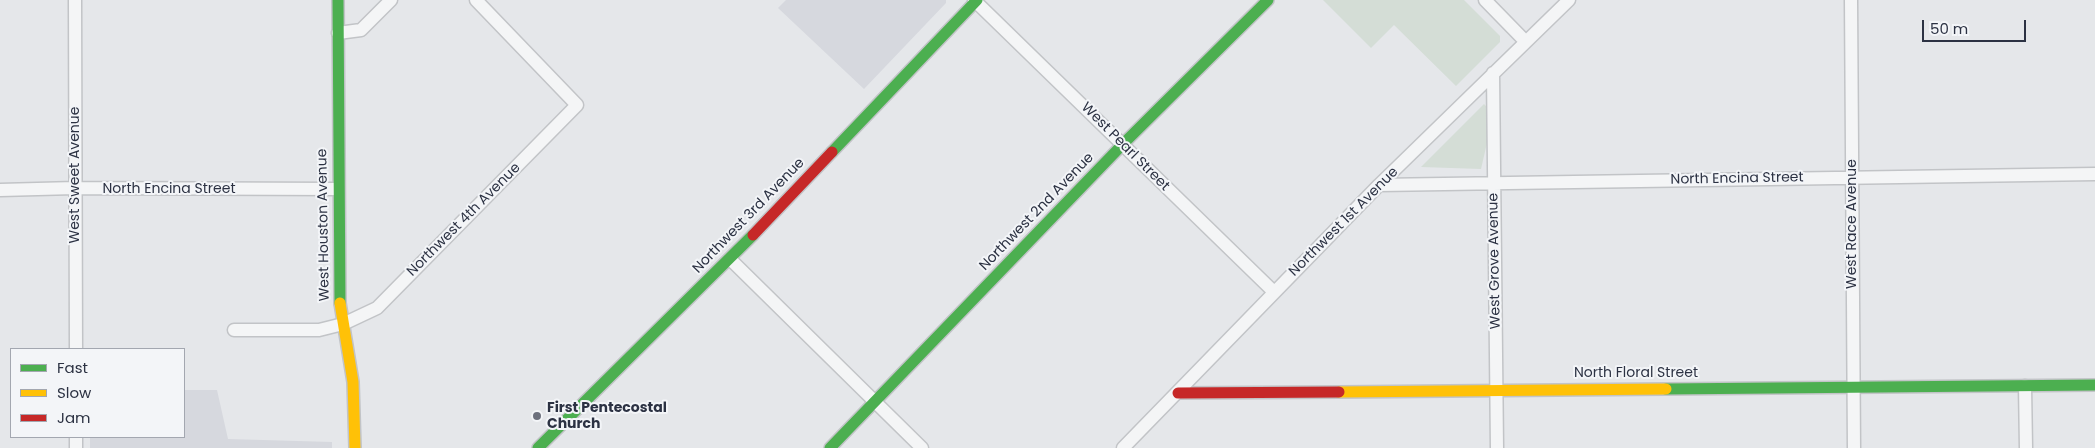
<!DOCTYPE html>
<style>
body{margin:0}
#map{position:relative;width:2095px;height:448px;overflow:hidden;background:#e5e7ea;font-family:Poppins,sans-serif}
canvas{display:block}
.legend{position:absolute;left:10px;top:348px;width:175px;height:90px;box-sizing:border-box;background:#f3f5f8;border:1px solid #a3a7b0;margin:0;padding:6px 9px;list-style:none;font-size:15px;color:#2c3243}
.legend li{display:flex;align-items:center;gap:10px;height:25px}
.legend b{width:25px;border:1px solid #a3a7b0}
.scale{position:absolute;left:1922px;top:20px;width:104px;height:22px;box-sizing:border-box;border:2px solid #2c3243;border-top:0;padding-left:6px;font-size:15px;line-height:18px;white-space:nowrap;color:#2c3243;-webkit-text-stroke:4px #f3f5f8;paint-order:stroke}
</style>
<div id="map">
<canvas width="2095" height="448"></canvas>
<ul class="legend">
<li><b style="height:6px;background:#4caf50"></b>Fast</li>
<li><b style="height:6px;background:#ffc107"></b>Slow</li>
<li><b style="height:6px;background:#c62828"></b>Jam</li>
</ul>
<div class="scale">50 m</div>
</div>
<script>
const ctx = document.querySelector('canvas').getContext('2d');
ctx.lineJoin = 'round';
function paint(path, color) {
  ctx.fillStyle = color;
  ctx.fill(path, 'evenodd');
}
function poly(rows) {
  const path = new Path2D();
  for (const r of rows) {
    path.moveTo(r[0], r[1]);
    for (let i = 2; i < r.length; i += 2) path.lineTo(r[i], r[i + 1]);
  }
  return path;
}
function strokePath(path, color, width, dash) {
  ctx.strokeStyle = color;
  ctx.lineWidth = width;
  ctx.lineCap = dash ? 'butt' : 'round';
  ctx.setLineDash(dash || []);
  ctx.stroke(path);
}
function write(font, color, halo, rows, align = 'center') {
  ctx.font = font + ' Poppins,sans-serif';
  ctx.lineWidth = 4;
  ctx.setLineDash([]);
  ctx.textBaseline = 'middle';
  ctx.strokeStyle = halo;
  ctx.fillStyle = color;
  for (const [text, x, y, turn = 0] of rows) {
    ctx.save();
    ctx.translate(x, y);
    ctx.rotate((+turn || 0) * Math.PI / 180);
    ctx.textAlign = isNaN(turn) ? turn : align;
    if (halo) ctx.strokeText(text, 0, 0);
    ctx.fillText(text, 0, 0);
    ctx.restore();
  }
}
const built = poly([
 [786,0,946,0,946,3,864,89,778,8],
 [184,390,217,390,228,439,332,442,332,448,90,448,90,437,184,437]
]);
const green = poly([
 [1323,0,1464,0,1500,36,1500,42,1456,86,1394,25,1371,48],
 [1484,104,1490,110,1490,130,1481,169,1421,167]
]);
const street = poly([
 [75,0,76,349],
 [974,0,1274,292],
 [1485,0,1525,41],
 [1851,0,1854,448],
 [338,33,361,30,391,0],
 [1493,73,1497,448],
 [1379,185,2095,174],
 [0,190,75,188,338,189],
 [730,259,922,448],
 [234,330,319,330,343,324,377,308,577,105,476,0],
 [2025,386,2026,448],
 [76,437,76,448],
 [1123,448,1379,185,1569,0]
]);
const fast = poly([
 [338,0,340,303],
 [832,152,977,0],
 [1666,389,2095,385],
 [538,448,753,235],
 [830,448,1123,144,1268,0]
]);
const slow = poly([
 [340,303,353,382,355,448],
 [1339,392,1666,389]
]);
const jam = poly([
 [753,235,832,152],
 [1178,393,1339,392]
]);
const markers = [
 [537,416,5,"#6d717d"]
];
const streetNames = [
 ["West Pearl Street",1125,147,45],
 ["West Sweet Avenue",75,175,-90],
 ["North Encina Street",1737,179,-1],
 ["North Encina Street",169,189],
 ["Northwest 2nd Avenue",1037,212,-46],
 ["Northwest 3rd Avenue",749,216,-46],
 ["Northwest 4th Avenue",464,220,-45],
 ["Northwest 1st Avenue",1344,222,-45],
 ["West Race Avenue",1852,224,-90],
 ["West Houston Avenue",324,225,-91],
 ["West Grove Avenue",1495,261,-91],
 ["North Floral Street",1636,373]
];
const poiNames = [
 ["First Pentecostal",547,408],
 ["Church",547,424]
];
paint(built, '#d6d8de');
paint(green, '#d4ddd6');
strokePath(street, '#c2c4c7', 15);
strokePath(fast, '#c2c4c7', 14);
strokePath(slow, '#c2c4c7', 14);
strokePath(jam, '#c2c4c7', 14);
strokePath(street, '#f4f5f6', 12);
strokePath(fast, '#4caf50', 11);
strokePath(slow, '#ffc107', 11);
strokePath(jam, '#c62828', 11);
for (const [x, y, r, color] of markers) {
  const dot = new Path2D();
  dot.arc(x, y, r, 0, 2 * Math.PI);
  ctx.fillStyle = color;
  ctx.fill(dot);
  strokePath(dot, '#f3f5f8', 2);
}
write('14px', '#2c3243', '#f3f5f8', streetNames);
write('bold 14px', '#2c3243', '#f3f5f8', poiNames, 'left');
</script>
